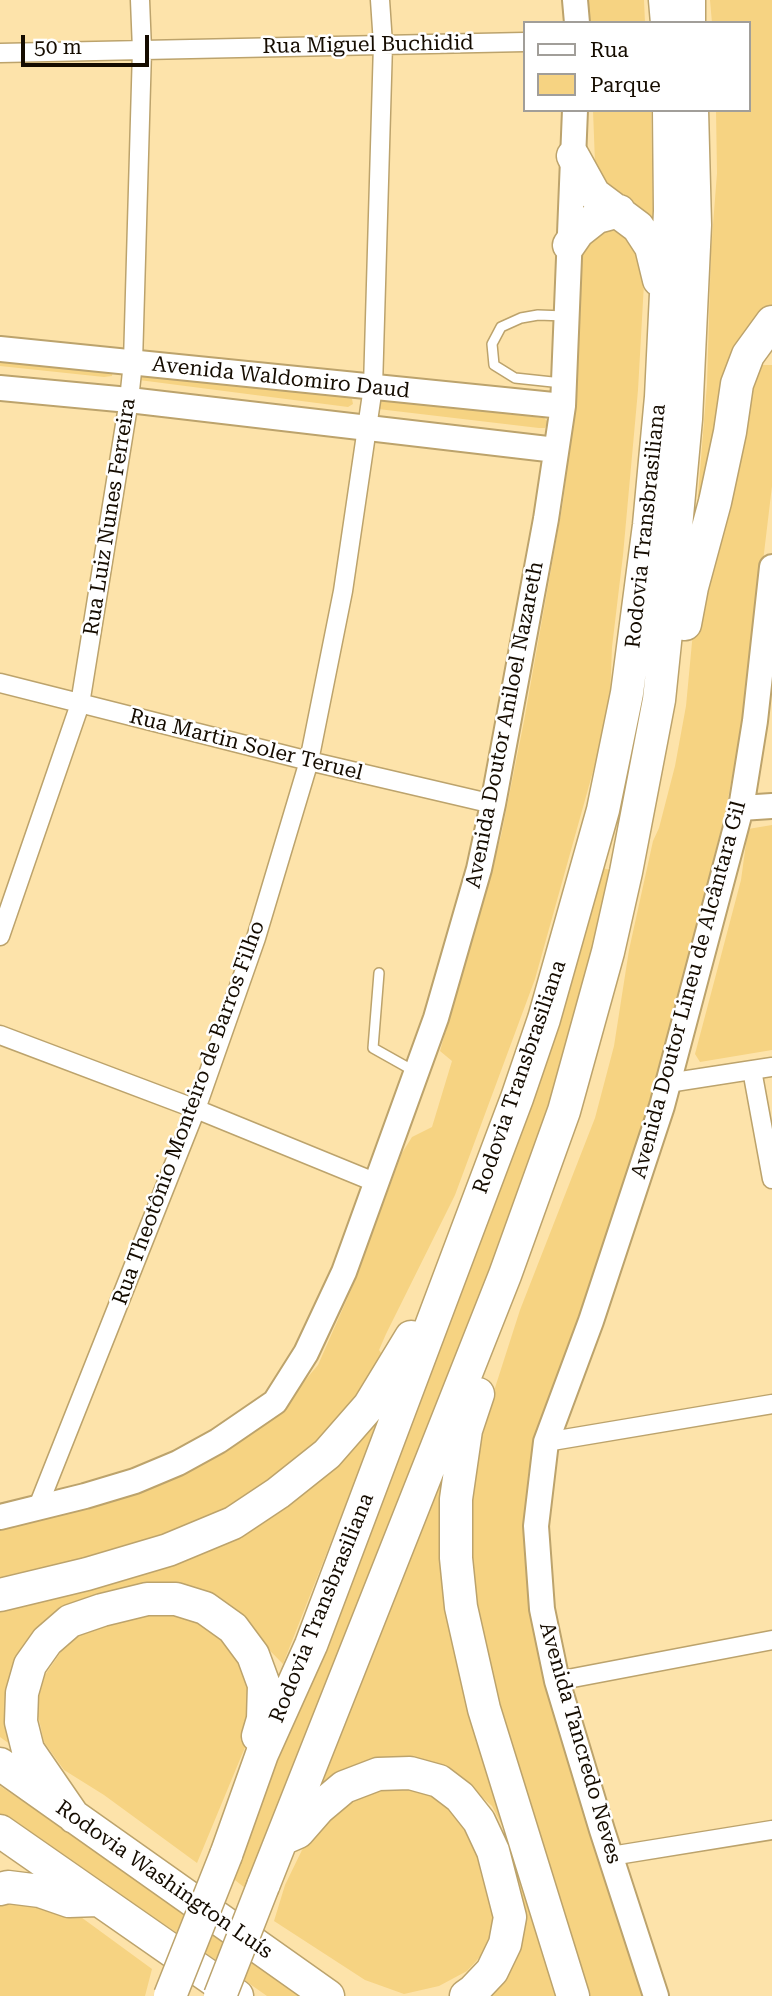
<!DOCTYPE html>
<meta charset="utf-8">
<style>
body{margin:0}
#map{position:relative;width:772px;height:1996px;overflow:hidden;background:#fde3aa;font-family:"Roboto Serif",serif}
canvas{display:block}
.legend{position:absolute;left:523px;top:21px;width:228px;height:91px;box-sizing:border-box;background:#fff;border:2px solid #a19e99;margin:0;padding:9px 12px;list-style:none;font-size:21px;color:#150c00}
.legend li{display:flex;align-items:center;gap:14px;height:35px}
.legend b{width:35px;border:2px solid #a19e99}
.scale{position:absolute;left:21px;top:35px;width:128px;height:32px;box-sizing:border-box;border:4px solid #150c00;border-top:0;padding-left:9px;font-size:21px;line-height:24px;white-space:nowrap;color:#150c00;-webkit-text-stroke:5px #fff;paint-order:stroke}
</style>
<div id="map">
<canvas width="772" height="1996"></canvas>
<ul class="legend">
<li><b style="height:9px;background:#fff"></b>Rua</li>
<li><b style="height:19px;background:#f6d382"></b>Parque</li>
</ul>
<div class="scale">50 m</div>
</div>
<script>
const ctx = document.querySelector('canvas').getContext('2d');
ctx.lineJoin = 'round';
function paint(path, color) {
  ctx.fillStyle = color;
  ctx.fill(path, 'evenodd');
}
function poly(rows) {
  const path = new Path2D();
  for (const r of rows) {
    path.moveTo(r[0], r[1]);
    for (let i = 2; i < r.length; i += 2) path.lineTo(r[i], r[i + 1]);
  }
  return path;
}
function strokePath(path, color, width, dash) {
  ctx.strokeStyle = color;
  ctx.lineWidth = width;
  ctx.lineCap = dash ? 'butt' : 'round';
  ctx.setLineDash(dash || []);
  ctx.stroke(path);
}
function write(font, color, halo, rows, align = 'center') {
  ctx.font = font + ' "Roboto Serif",serif';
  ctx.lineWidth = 5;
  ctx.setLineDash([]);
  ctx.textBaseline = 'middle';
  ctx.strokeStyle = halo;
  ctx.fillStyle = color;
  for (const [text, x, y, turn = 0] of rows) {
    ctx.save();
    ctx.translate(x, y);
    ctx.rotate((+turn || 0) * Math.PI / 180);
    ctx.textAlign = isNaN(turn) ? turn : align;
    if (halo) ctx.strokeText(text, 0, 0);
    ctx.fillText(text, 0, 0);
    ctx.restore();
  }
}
const green = poly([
 [587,0,644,0,645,23,587,23],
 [710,0,772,0,772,306,766,313,696,520,707,384,711,251,717,173,716,110,749,110,749,23,712,23],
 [593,110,651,110,653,218,649,222,611,197,595,163],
 [607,220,638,242,644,283,638,390,623,555,612,647,610,698,604,732,535,979,455,1195,386,1334,379,1350,383,1356,339,1427,234,1513,0,1590,0,1530,85,1507,281,1409,318,1365,351,1290,402,1153,412,1137,432,1127,452,1061,440,1051,501,836,524,721,563,502,574,410,583,247],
 [0,355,113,370,112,376,104,377,0,366],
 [760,365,772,365,772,486,746,704,725,814,654,1090,613,1223,543,1419,528,1474,525,1534,527,1575,532,1617,643,1996,587,1996,488,1686,466,1550,475,1450,520,1310,595,1118,614,1046,629,950,653,841,659,828,675,766,686,706,694,621,747,387],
 [138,375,347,394,352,399,353,404,348,407,139,380],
 [382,400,544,418,548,422,545,428,539,428,378,409,378,403],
 [772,825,772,1050,700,1062,695,1054,741,880,748,829],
 [602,868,615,871,545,1132,245,1888,230,1876],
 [386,1402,283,1664,226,1606,201,1592,32,1642,18,1750,0,1737,0,1603,149,1562],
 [453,1448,449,1499,565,1996,490,1996,508,1974,520,1936,511,1843,492,1806,456,1774,315,1792],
 [163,1609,219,1628,256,1691,248,1740,197,1863,104,1795,64,1770,44,1742,36,1706,45,1675,65,1646,88,1630],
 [0,1786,178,1906,308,1996,267,1996,170,1928,70,1863,0,1815],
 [399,1786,435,1797,463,1818,479,1840,497,1916,489,1947,467,1971,439,1986,404,1994,365,1980,274,1921,285,1885,302,1850,326,1818,367,1791],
 [22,1898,74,1912,152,1969,145,1996,0,1996,0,1903]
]);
const lane = poly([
 [562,383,515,378,494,365,492,344,501,327,521,318,538,315,565,316],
 [379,973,373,1048,414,1071]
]);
const street = poly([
 [0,53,525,42],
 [0,683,309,761,493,804],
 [0,936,80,704,129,400,133,362,142,50,140,0],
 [0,1035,196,1109,377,1183],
 [752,1070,772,1179],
 [668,1083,772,1067],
 [546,1442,772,1404],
 [37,1509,196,1109,256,938,309,761,343,591,373,387,383,44,380,0],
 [557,1681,772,1640],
 [611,1856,772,1830]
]);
const secondary = poly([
 [575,0,577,23],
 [0,349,563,406],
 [0,388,129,400,556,450],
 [741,808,772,806],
 [0,1517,85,1496,135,1481,178,1463,218,1441,275,1402,306,1353,344,1272,436,1018,479,869,493,804,546,519,563,406,575,110],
 [656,1996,602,1830,557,1681,542,1609,536,1526,546,1442,591,1321,662,1106,741,808,755,721,772,567]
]);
const highway = poly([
 [665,0,667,23],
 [689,0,689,23],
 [573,156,594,194,638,227,651,247,659,280],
 [569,245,578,232,597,217,619,211],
 [685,624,692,587,715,502,730,432,737,384,748,355,772,322],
 [478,1394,466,1430,456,1499,456,1558,461,1607,484,1709,573,1996],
 [0,1595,87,1574,168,1550,233,1523,278,1493,327,1454,369,1406,411,1337],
 [0,1764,328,1996],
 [74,1817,28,1750,21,1722,22,1693,30,1665,47,1641,70,1621,102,1610,147,1599,176,1599,205,1608,233,1628,253,1655,264,1685,263,1719,258,1736],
 [0,1831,237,1996],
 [282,1839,298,1832,319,1808,344,1787,378,1774,410,1773,439,1781,460,1797,479,1821,493,1851,510,1917,505,1944,492,1971,473,1991,466,1996],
 [226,1855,262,1754,311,1645,517,1098,544,1019,603,810,627,693,649,525,661,397,670,211,669,110],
 [263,1886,505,1275,564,1111,608,952,626,872,659,700,668,613,686,419,695,225,692,110],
 [0,1889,8,1887,40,1891,69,1901,98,1900]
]);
const highwayBridge = poly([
 [170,1996,226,1855],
 [220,1996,263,1886]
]);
const streetNames = [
 ["Rua Miguel Buchidid",368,45,-1],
 ["Avenida Waldomiro Daud",281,378,6],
 ["Rua Luiz Nunes Ferreira",110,517,-81],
 ["Rodovia Transbrasiliana",646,526,-84],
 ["Avenida Doutor Aniloel Nazareth",505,725,-79],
 ["Rua Martin Soler Teruel",246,745,14],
 ["Avenida Doutor Lineu de Alcântara Gil",689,990,-75],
 ["Rodovia Transbrasiliana",520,1077,-71],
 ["Rua Theotônio Monteiro de Barros Filho",189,1113,-70],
 ["Rodovia Transbrasiliana",322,1608,-68],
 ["Avenida Tancredo Neves",580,1743,74],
 ["Rodovia Washington Luís",164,1880,35]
];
paint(green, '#f6d382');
strokePath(lane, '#bca36c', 12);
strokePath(street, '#bca36c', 21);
strokePath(secondary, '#bca36c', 28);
strokePath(highway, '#bca36c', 35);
strokePath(lane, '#fff', 9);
strokePath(street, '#fff', 18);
strokePath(secondary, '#fff', 24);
strokePath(highway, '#fff', 32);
strokePath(highwayBridge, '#bca36c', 35, []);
strokePath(highwayBridge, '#fff', 32);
write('21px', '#150c00', '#fff', streetNames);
</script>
